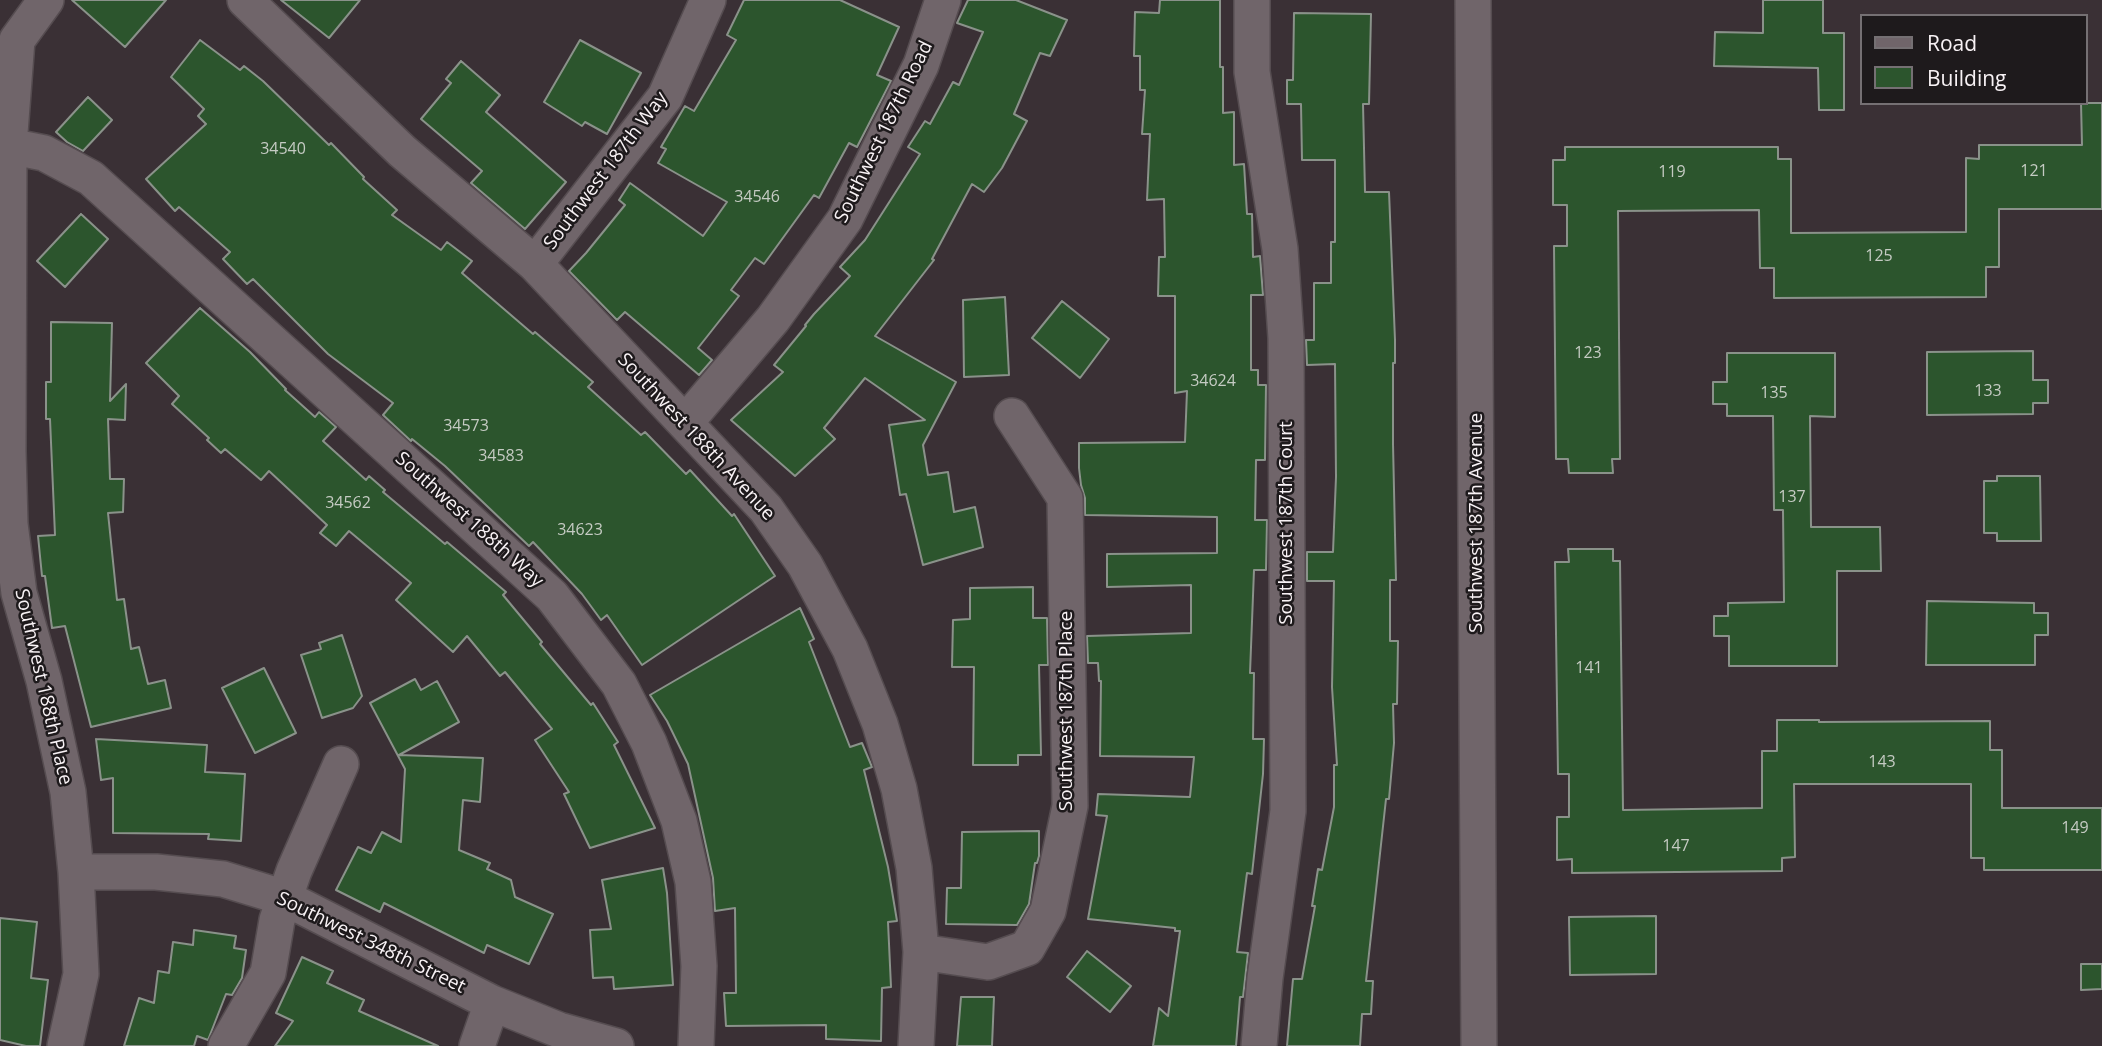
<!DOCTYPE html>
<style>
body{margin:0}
#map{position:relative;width:2102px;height:1046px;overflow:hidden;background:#3a3035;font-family:"Open Sans",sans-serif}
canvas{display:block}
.legend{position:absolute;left:1860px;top:14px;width:228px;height:91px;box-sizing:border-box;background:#1e1a1c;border:2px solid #757073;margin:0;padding:9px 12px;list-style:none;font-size:21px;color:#f8f2f5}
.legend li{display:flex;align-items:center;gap:14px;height:35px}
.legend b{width:35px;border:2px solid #757073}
</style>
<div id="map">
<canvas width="2102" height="1046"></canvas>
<ul class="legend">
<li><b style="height:9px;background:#70656a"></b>Road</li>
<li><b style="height:19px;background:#2c552d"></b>Building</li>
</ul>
</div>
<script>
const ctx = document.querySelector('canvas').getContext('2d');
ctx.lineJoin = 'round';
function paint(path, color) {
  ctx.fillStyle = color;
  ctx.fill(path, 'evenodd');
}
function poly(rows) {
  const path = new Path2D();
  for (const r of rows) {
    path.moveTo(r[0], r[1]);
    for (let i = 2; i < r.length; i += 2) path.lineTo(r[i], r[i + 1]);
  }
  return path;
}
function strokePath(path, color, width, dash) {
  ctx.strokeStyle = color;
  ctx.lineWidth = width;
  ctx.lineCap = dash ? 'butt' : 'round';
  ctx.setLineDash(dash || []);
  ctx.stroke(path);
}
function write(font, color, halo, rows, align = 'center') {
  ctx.font = font + ' "Open Sans",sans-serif';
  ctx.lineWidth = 5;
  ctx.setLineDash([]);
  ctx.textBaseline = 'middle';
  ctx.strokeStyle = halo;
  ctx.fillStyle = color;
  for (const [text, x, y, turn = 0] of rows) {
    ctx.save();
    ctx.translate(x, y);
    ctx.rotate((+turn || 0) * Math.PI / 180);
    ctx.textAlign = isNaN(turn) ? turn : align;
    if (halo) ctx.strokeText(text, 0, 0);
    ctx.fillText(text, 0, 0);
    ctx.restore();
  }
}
const building = poly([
 [72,0,166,0,125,47,72,0],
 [281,0,360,0,329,38,281,0],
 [744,0,840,0,899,27,877,75,891,81,857,147,849,143,819,198,814,195,764,264,755,258,731,290,739,296,698,348,712,360,699,375,625,312,617,320,569,271,586,253,625,205,619,200,630,183,703,236,727,202,658,163,666,149,661,147,685,106,694,111,736,40,727,35,744,0],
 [968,0,1016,0,1067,20,1050,56,1040,53,1014,114,1027,121,1002,168,984,192,972,184,932,259,934,260,875,336,956,382,923,445,928,475,948,472,954,512,975,507,983,547,923,565,906,494,900,495,889,425,925,420,865,378,824,428,835,439,795,476,731,420,783,372,774,365,806,326,805,325,814,314,850,276,840,267,865,240,920,154,908,147,925,121,930,124,953,82,959,85,983,32,957,23,968,0],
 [1160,0,1220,0,1220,67,1223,67,1223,113,1234,112,1234,165,1244,164,1247,214,1252,214,1253,257,1260,256,1263,295,1251,295,1251,370,1258,370,1258,385,1266,385,1265,460,1256,460,1255,520,1267,520,1266,570,1254,570,1250,673,1254,673,1253,739,1264,739,1263,774,1252,874,1247,873,1237,952,1248,953,1243,997,1240,997,1236,1046,1153,1046,1159,1008,1168,1016,1180,931,1175,931,1175,928,1088,919,1107,816,1096,815,1098,794,1190,797,1194,757,1100,756,1101,681,1099,681,1098,663,1088,663,1087,636,1191,633,1191,585,1107,587,1107,554,1217,553,1217,517,1085,515,1085,498,1081,485,1079,468,1079,443,1185,442,1187,391,1175,393,1175,296,1158,296,1159,257,1165,257,1164,199,1147,200,1150,134,1142,134,1145,90,1140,90,1140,56,1134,56,1135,12,1159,13,1160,0],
 [1763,0,1823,0,1823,33,1844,33,1844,110,1819,110,1818,68,1714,66,1715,32,1763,33,1763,0],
 [1294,13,1371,14,1369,104,1363,104,1365,192,1389,192,1395,340,1395,363,1393,363,1393,444,1396,580,1390,580,1390,641,1398,641,1397,704,1393,704,1394,743,1389,799,1386,799,1366,981,1373,981,1371,1014,1362,1014,1360,1046,1287,1046,1293,979,1302,979,1315,906,1312,906,1318,869,1322,870,1334,807,1334,765,1337,765,1332,687,1334,581,1307,581,1307,552,1333,552,1336,477,1335,364,1307,365,1306,340,1314,340,1314,283,1331,283,1331,242,1335,242,1335,160,1302,160,1301,104,1287,104,1287,80,1293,80,1294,13],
 [200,40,240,70,244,66,263,81,329,145,331,143,364,177,363,179,397,210,392,215,441,250,447,242,472,261,462,273,533,334,535,332,593,382,588,387,641,435,645,432,686,474,690,470,732,516,734,514,775,576,642,665,607,615,601,620,582,594,533,542,529,546,445,466,412,439,411,441,383,415,393,403,328,354,253,279,247,284,223,259,230,252,179,207,175,211,146,179,206,124,198,116,204,109,171,77,200,40],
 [580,40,641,73,607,134,585,122,582,126,544,102,580,40],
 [461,61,500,95,486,112,566,182,525,229,471,183,482,171,421,119,451,83,446,79,461,61],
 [88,97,112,120,83,151,67,142,56,132,88,97],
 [2081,103,2102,103,2102,209,1999,209,1999,267,1986,267,1986,297,1774,298,1774,268,1760,268,1759,210,1618,211,1620,459,1612,459,1613,473,1569,473,1568,459,1556,459,1554,246,1567,246,1567,205,1553,205,1553,160,1565,160,1565,147,1778,147,1778,159,1791,159,1791,233,1966,232,1966,158,1979,159,1979,145,2082,145,2081,103],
 [81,214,108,239,65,287,37,261,81,214],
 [1005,297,1009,375,964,377,963,300,1005,297],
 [1062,301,1109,339,1080,378,1032,338,1062,301],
 [200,308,250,352,286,389,285,390,315,417,319,412,336,427,323,441,366,480,369,476,385,490,383,492,445,544,447,542,506,592,503,595,542,642,540,644,591,705,593,703,618,742,614,745,655,828,590,848,564,794,569,792,535,740,552,729,505,672,500,676,467,636,453,652,396,600,411,583,349,531,336,546,320,533,327,525,269,471,261,480,225,449,221,453,207,440,209,438,172,404,179,396,146,363,200,308],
 [51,322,112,323,110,401,126,384,125,420,108,419,110,479,124,479,123,512,108,513,117,600,124,599,131,649,139,647,148,684,165,680,171,708,91,727,65,626,52,628,45,576,42,576,38,536,55,535,50,419,46,419,46,382,51,382,51,322],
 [2033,351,2033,380,2048,380,2048,403,2033,403,2033,414,1927,415,1927,352,2033,351],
 [1727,353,1835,353,1835,417,1810,416,1811,527,1880,527,1881,571,1837,571,1837,666,1729,666,1729,636,1714,636,1714,616,1728,616,1728,603,1784,602,1783,510,1774,510,1773,416,1727,416,1727,404,1713,404,1713,382,1727,382,1727,353],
 [1997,476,2040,476,2041,541,1997,541,1997,533,1984,533,1984,481,1997,481,1997,476],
 [1568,549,1613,549,1613,561,1620,561,1623,810,1762,808,1762,751,1777,751,1777,720,1819,720,1819,722,1990,721,1990,750,2002,750,2002,808,2102,808,2102,870,1984,870,1984,858,1971,858,1971,784,1794,784,1795,857,1782,858,1782,871,1572,873,1572,859,1557,860,1557,817,1569,817,1569,774,1558,774,1555,562,1569,562,1568,549],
 [1033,587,1033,618,1047,618,1048,665,1039,665,1041,755,1018,755,1018,765,973,765,974,667,952,667,953,620,970,619,970,588,1033,587],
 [1927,601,2034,603,2034,613,2048,613,2048,635,2035,635,2035,665,1926,665,1927,601],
 [800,608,814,639,809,642,850,747,862,743,872,767,864,770,888,867,897,921,888,922,891,987,882,988,881,1041,826,1039,826,1025,726,1026,724,993,736,993,735,908,715,911,713,878,688,764,667,721,650,695,800,608],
 [342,635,362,696,353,708,322,718,301,655,321,649,319,643,342,635],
 [264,668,296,733,255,753,222,688,264,668],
 [415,679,421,690,437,681,459,722,399,755,483,758,480,802,463,800,459,850,490,863,487,869,511,880,515,897,553,914,529,964,487,945,484,953,384,903,380,912,336,890,358,847,371,853,382,832,401,842,405,769,370,703,415,679],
 [96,739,207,745,205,772,245,774,241,841,208,839,209,834,113,833,113,778,101,780,96,739],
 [1039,831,1039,856,1037,863,1035,863,1029,904,1017,925,946,924,947,888,961,888,962,832,1039,831],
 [663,868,667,893,673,985,614,989,613,977,593,978,590,930,611,929,602,880,663,868],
 [1656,916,1656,974,1570,975,1569,917,1656,916],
 [0,918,37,922,31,978,48,980,40,1046,26,1046,0,1040,0,918],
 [194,930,236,936,234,948,246,950,242,978,232,995,226,994,208,1040,197,1036,194,1046,124,1046,139,998,154,1003,158,971,169,973,173,942,193,945,194,930],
 [1087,951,1131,986,1110,1012,1067,977,1087,951],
 [302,957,333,971,327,983,364,1000,359,1011,438,1046,275,1046,293,1021,276,1013,302,957],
 [2081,964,2102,964,2102,989,2081,990,2081,964],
 [961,997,994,997,992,1046,957,1046,961,997]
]);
const minor = poly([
 [46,0,17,40,9,146,8,451,10,524,19,593,44,681,68,792,76,872,81,974,65,1046],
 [245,0,402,151,535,264,766,509,805,565,850,649,880,724,899,789,914,868,921,952,916,1046],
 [1252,0,1252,72,1280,249,1286,338,1288,811,1265,978,1259,1046],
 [1473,0,1479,1046],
 [9,146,44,153,91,178,552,596,619,684,649,743,679,821,693,882,699,966,696,1046],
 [535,264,665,97,708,0],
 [685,423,773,319,845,219,921,65,943,0],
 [76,872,156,872,223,879,285,898,492,1003,559,1030,616,1046],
 [921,952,988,962,1027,948,1048,911,1070,806,1065,498,1012,416],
 [226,1046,268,973,277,920,294,871,341,764],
 [477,1046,492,1003]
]);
const numberNames = [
 ["34540",283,149],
 ["121",2034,171],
 ["119",1672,172],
 ["34546",757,197],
 ["125",1879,256],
 ["123",1588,353],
 ["34624",1213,381],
 ["133",1988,391],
 ["135",1774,393],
 ["34573",466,426],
 ["34583",501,456],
 ["137",1792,497],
 ["34562",348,503],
 ["34623",580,530],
 ["141",1589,668],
 ["143",1882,762],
 ["149",2075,828],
 ["147",1676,846]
];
const streetNames = [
 ["Southwest 187th Road",884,132,-64],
 ["Southwest 187th Way",606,171,-53],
 ["Southwest 188th Avenue",696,437,47],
 ["Southwest 188th Way",469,520,42],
 ["Southwest 187th Court",1287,523,-90],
 ["Southwest 187th Avenue",1477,523,-90],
 ["Southwest 188th Place",43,687,77],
 ["Southwest 187th Place",1067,711,-90],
 ["Southwest 348th Street",371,943,26]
];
paint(building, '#2c552d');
strokePath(building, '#8a928a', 2);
strokePath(minor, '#554c50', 38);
strokePath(minor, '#70656a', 35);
write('16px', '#c5cbc3', null, numberNames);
write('19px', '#f8f2f5', '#1e1a1c', streetNames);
</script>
